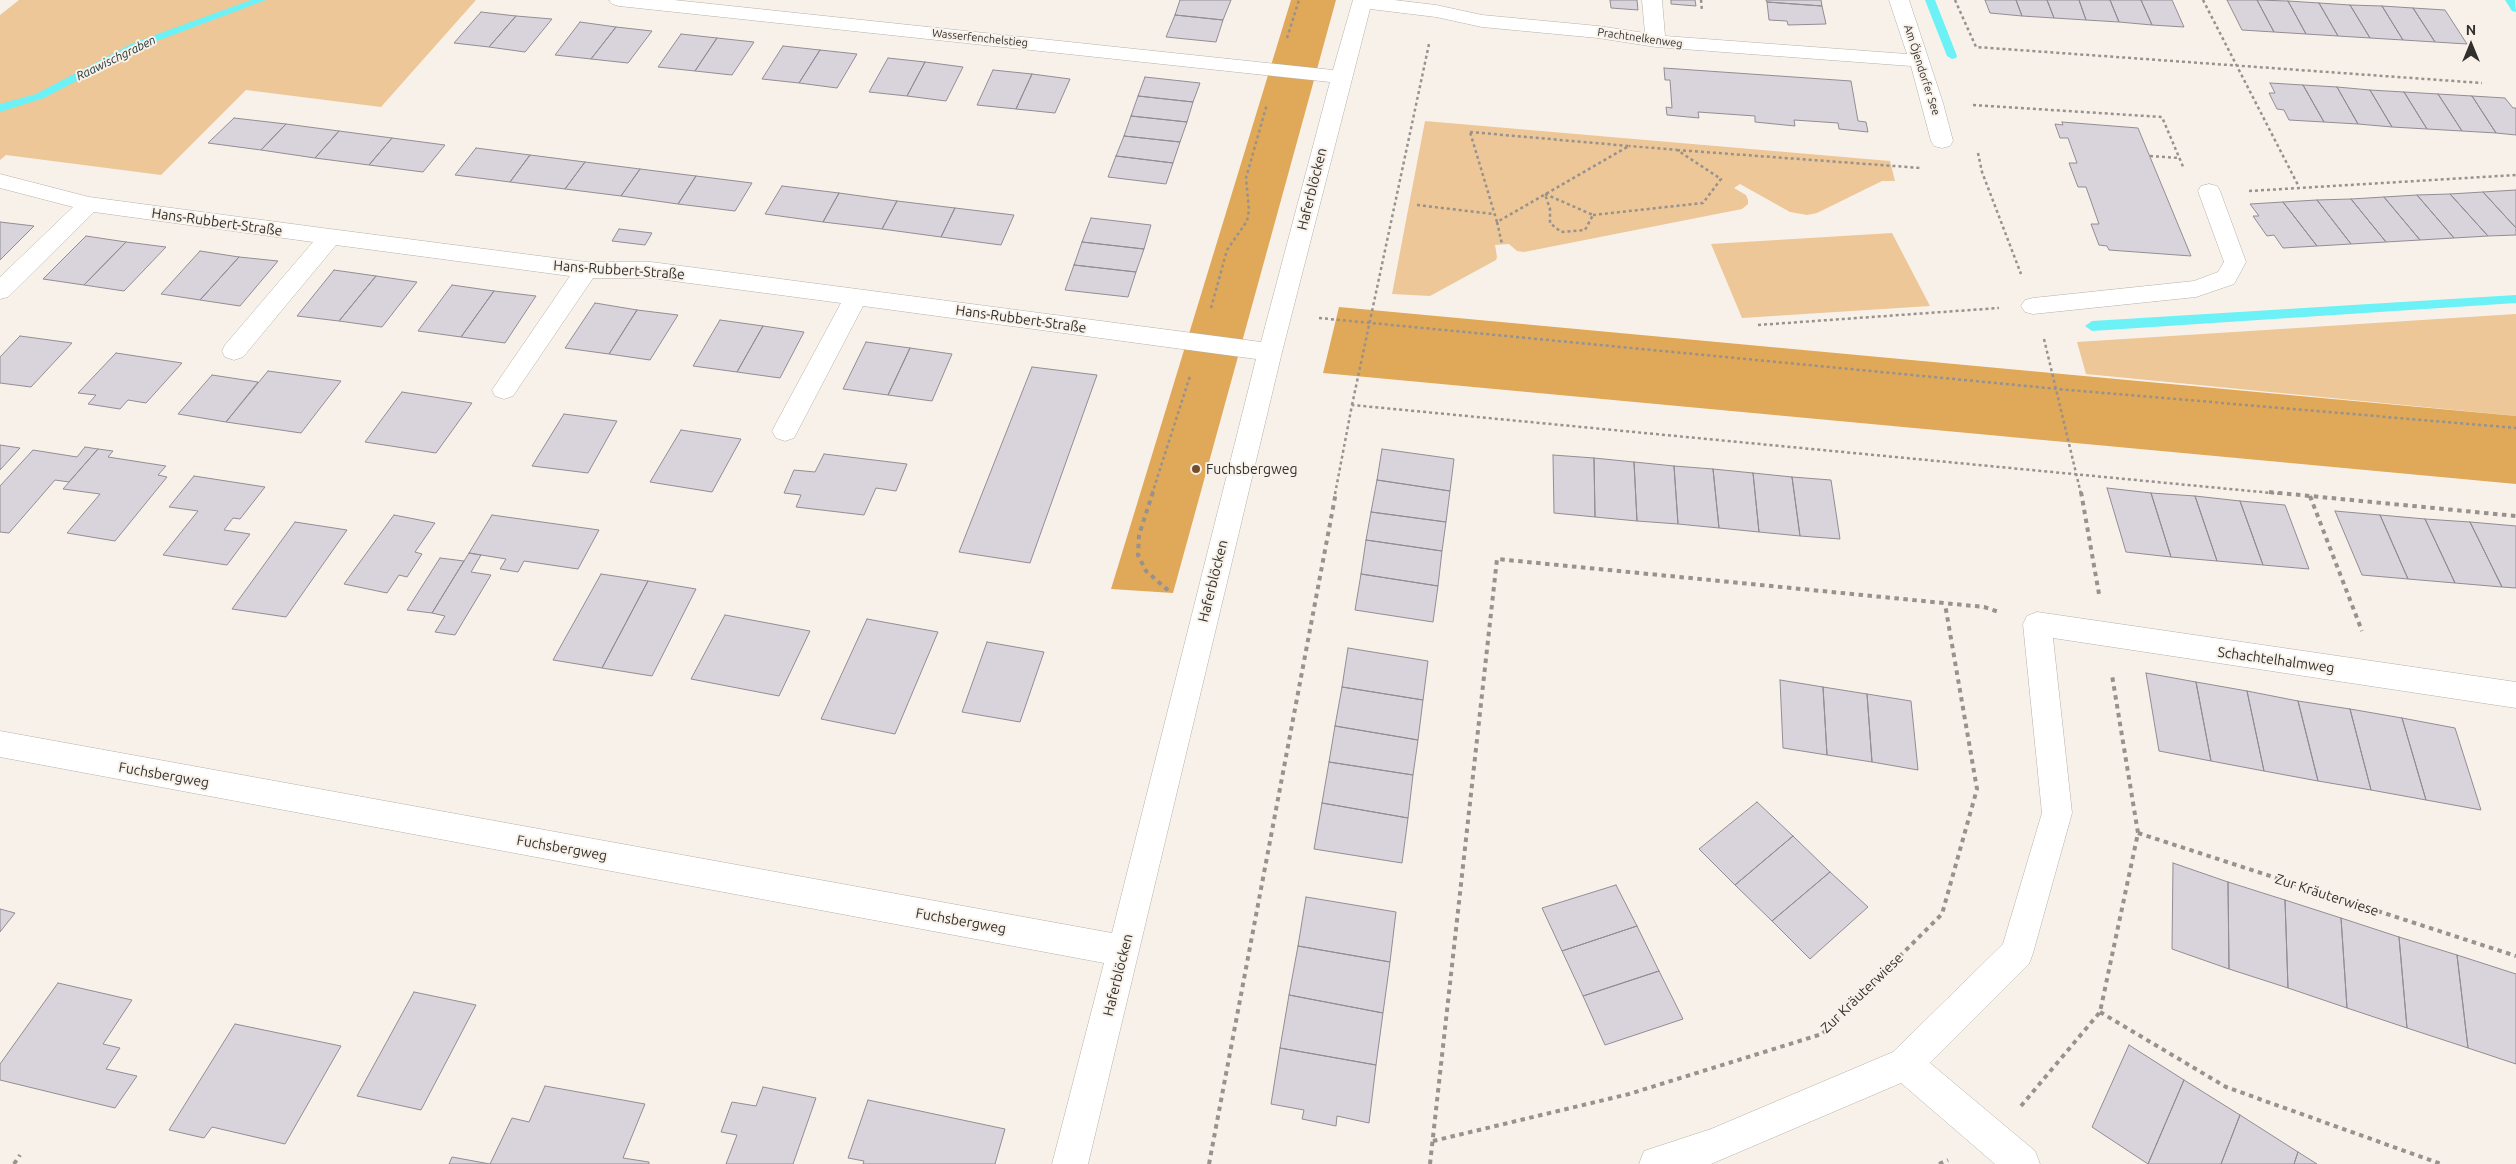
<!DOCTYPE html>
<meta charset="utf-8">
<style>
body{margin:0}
#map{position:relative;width:2516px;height:1164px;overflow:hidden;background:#f8f1e9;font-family:Ubuntu,sans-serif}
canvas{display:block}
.north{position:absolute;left:2446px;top:20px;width:50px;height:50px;-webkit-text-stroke:4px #f8f1e9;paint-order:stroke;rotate:0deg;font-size:14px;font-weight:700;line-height:20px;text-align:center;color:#32302d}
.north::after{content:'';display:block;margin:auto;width:18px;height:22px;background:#32302d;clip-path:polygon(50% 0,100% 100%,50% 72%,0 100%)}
</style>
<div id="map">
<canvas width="2516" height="1164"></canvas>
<div class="north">N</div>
</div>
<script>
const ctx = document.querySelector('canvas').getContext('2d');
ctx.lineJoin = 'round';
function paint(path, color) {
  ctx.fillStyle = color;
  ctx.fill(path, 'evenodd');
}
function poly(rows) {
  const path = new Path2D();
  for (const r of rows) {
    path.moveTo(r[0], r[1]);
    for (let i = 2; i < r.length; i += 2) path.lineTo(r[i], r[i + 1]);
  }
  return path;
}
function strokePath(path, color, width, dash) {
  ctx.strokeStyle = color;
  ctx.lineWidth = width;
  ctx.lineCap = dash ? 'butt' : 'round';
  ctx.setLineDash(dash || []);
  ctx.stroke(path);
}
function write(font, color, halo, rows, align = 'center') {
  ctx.font = font + ' Ubuntu,sans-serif';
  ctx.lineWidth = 4;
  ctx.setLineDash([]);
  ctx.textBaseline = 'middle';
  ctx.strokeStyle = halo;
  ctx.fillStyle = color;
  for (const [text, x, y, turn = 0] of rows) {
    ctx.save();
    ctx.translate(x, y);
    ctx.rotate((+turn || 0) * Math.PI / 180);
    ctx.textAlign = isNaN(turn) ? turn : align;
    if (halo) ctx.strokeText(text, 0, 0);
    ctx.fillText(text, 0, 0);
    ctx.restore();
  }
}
const green = poly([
 [19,0,476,0,381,107,246,90,161,175,6,155,0,160,0,15],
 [1425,121,1890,161,1895,181,1882,181,1817,213,1807,215,1790,212,1740,184,1734,188,1746,195,1748,200,1748,204,1742,209,1524,252,1517,251,1509,244,1495,245,1497,257,1496,260,1430,296,1392,294],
 [1892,233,1930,306,1742,318,1711,244],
 [2516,314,2516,416,2086,374,2077,342]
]);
const forest = poly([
 [1291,0,1336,0,1173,593,1111,589],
 [1339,307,2516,416,2516,484,1323,373]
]);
const stream = poly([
 [251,0,266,0,141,47,44,98,0,112,0,104,36,94,133,43,251,0],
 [1925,0,1935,0,1957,56,1956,58,1952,59,1947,56,1925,0],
 [2505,0,2515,0,2516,12,2512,11,2505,0],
 [2516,295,2516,303,2092,331,2085,326,2092,321,2516,295]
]);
const building = poly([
 [1180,0,1231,0,1223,20,1175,15,1180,0],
 [1610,0,1637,0,1638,10,1611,8,1610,0],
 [1671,0,1695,0,1696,6,1671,4,1671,0],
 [1766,0,1821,0,1822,6,1767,2,1766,0],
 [1985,0,2016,0,2022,16,1990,13,1985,0],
 [2016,0,2047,0,2054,18,2022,16,2016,0],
 [2047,0,2079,0,2086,20,2054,18,2047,0],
 [2079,0,2110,0,2119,22,2086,20,2079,0],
 [2110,0,2141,0,2152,25,2119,22,2110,0],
 [2141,0,2172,0,2184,27,2152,25,2141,0],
 [2227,0,2257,0,2274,32,2242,30,2227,0],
 [2257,0,2288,1,2306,34,2274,32,2257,0],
 [2288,1,2319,3,2338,36,2306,34,2288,1],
 [1767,2,1822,6,1826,24,1788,25,1787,21,1769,20,1767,2],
 [2319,3,2350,5,2370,38,2338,36,2319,3],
 [2350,5,2382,6,2403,40,2370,38,2350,5],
 [2382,6,2413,8,2435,42,2403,40,2382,6],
 [2413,8,2445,10,2467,44,2435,42,2413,8],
 [481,12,516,16,489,47,454,43,481,12],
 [1175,15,1223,20,1216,42,1166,37,1175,15],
 [516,16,552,19,525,52,489,47,516,16],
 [580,22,616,27,591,59,555,55,580,22],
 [616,27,652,31,628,63,591,59,616,27],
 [681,34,717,38,695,71,658,67,681,34],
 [717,38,754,42,732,75,695,71,717,38],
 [783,46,820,50,799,83,762,79,783,46],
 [820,50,857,54,837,88,799,83,820,50],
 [888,58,925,62,907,96,869,92,888,58],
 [925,62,963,67,946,101,907,96,925,62],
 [1664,68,1851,81,1858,121,1866,122,1868,132,1839,129,1838,123,1794,120,1795,126,1755,122,1755,116,1698,112,1699,118,1667,115,1666,107,1672,108,1670,80,1665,80,1664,68],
 [993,70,1032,74,1016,109,977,105,993,70],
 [1032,74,1070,79,1055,113,1016,109,1032,74],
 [1145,77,1200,83,1193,102,1138,96,1145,77],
 [2270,83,2303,85,2324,122,2289,120,2284,110,2277,109,2269,93,2275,93,2270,83],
 [2303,85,2337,87,2358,124,2324,122,2303,85],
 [2337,87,2370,90,2392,127,2358,124,2337,87],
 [2370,90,2404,92,2427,129,2392,127,2370,90],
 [2404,92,2438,94,2462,131,2427,129,2404,92],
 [2438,94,2472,96,2496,133,2462,131,2438,94],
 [1138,96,1193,102,1187,122,1131,116,1138,96],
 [2472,96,2505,98,2513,108,2516,108,2516,135,2496,133,2472,96],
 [1131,116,1187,122,1180,142,1124,136,1131,116],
 [234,118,286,124,261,150,208,143,234,118],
 [2062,122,2138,128,2191,256,2109,250,2107,246,2099,245,2091,224,2099,224,2086,187,2078,187,2069,163,2077,163,2068,138,2060,138,2055,124,2063,125,2062,122],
 [286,124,339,131,315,158,261,150,286,124],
 [339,131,392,138,369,165,315,158,339,131],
 [1124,136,1180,142,1173,163,1116,156,1124,136],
 [392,138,445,145,423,172,369,165,392,138],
 [476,148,530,155,510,182,455,175,476,148],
 [530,155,585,162,565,189,510,182,530,155],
 [1116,156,1173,163,1166,184,1108,177,1116,156],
 [585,162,640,169,621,196,565,189,585,162],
 [640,169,696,176,678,204,621,196,640,169],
 [696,176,752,183,735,211,678,204,696,176],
 [782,186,839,193,823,222,765,214,782,186],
 [2516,190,2516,228,2483,192,2516,190],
 [2483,192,2516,228,2516,235,2488,236,2450,194,2483,192],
 [839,193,897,201,882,229,823,222,839,193],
 [2450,194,2488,236,2454,238,2417,195,2450,194],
 [2417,195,2454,238,2420,240,2384,197,2417,195],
 [2384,197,2420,240,2386,242,2351,199,2384,197],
 [2351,199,2386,242,2351,244,2317,200,2351,199],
 [2317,200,2351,244,2317,246,2283,202,2317,200],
 [897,201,955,208,941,237,882,229,897,201],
 [2283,202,2317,246,2283,248,2274,235,2267,236,2253,216,2259,216,2250,204,2283,202],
 [955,208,1014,215,1001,245,941,237,955,208],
 [1091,218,1151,225,1144,249,1082,242,1091,218],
 [0,222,34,226,0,260,0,222],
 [619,229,652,233,645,245,612,241,619,229],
 [86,236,126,242,84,285,43,279,86,236],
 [126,242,166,247,124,291,84,285,126,242],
 [1082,242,1144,249,1136,272,1074,265,1082,242],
 [200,251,239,257,200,300,161,294,200,251],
 [239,257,278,261,240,306,200,300,239,257],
 [1074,265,1136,272,1128,297,1065,290,1074,265],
 [334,270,376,276,339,321,297,316,334,270],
 [376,276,417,282,382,327,339,321,376,276],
 [452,285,494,291,461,337,418,331,452,285],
 [494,291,536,296,505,343,461,337,494,291],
 [595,303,637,310,609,354,565,348,595,303],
 [637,310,678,315,650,360,609,354,637,310],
 [720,320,763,326,737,372,693,366,720,320],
 [763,326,804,332,780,378,737,372,763,326],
 [20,336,72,343,31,387,0,383,0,357,20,336],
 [866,342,910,348,888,395,843,389,866,342],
 [910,348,952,354,932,401,888,395,910,348],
 [116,353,182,363,146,403,128,400,120,409,88,404,96,395,78,393,116,353],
 [1032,367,1097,375,1030,563,959,552,1032,367],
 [268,371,341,381,301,433,226,422,268,371],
 [212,375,258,382,226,422,178,414,212,375],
 [402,392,472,403,436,453,365,442,402,392],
 [564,414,617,421,588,473,532,466,564,414],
 [681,430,741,439,712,492,650,482,681,430],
 [0,445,20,448,0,470,0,445],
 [85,447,98,449,69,482,55,480,9,533,0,532,0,486,33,450,77,457,85,447],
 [98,449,113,451,108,457,166,466,158,475,167,477,115,541,67,533,100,494,63,489,98,449],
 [1382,449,1454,459,1450,491,1377,480,1382,449],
 [824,454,907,464,896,491,876,488,864,515,796,507,801,495,784,493,794,470,815,472,824,454],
 [1553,455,1594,458,1595,517,1554,513,1553,455],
 [1594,458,1634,462,1637,521,1595,517,1594,458],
 [1634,462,1674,466,1678,524,1637,521,1634,462],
 [1674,466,1713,469,1719,528,1678,524,1674,466],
 [1713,469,1753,473,1759,532,1719,528,1713,469],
 [1753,473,1792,477,1800,536,1759,532,1753,473],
 [194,476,265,487,240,519,233,518,224,530,250,534,227,565,163,555,198,511,169,507,194,476],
 [1792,477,1831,480,1840,539,1800,536,1792,477],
 [1377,480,1450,491,1446,522,1371,512,1377,480],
 [2107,488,2151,493,2171,557,2126,552,2107,488],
 [2151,493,2195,496,2217,561,2171,557,2151,493],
 [2195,496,2240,501,2263,565,2217,561,2195,496],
 [2240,501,2285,505,2309,569,2263,565,2240,501],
 [2335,511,2380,515,2408,579,2362,575,2335,511],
 [1371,512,1446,522,1442,551,1366,540,1371,512],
 [394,515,435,523,415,552,422,554,407,577,399,575,387,593,344,584,394,515],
 [492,515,599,530,578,569,524,561,518,572,500,569,506,559,469,553,492,515],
 [2380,515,2425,519,2455,583,2408,579,2380,515],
 [2425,519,2470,522,2502,587,2455,583,2425,519],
 [295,522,347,530,286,617,232,609,295,522],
 [2470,522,2516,526,2516,588,2502,587,2470,522],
 [1366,540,1442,551,1438,586,1361,574,1366,540],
 [469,553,481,555,471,572,491,575,455,635,435,632,445,616,432,613,469,553],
 [440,558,464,561,432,613,407,610,440,558],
 [601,574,648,581,602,668,553,660,601,574],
 [1361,574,1438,586,1433,622,1355,610,1361,574],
 [648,581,696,589,652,676,602,668,648,581],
 [725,615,810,631,779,696,691,679,725,615],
 [867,619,938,632,895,734,821,719,867,619],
 [987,642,1044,652,1020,722,962,712,987,642],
 [1348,648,1428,661,1423,700,1342,687,1348,648],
 [2146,673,2196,682,2211,761,2159,751,2146,673],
 [1780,680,1823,687,1827,755,1783,748,1780,680],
 [2196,682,2247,691,2264,771,2211,761,2196,682],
 [1342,687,1423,700,1418,740,1335,726,1342,687],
 [1823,687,1867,694,1872,762,1827,755,1823,687],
 [2247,691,2298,701,2318,781,2264,771,2247,691],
 [1867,694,1911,701,1918,770,1872,762,1867,694],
 [2298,701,2350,709,2371,790,2318,781,2298,701],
 [2350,709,2402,718,2426,800,2371,790,2350,709],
 [2402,718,2455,728,2481,810,2426,800,2402,718],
 [1335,726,1418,740,1413,775,1329,762,1335,726],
 [1329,762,1413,775,1408,818,1322,803,1329,762],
 [1757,802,1793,836,1735,885,1699,849,1757,802],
 [1322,803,1408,818,1402,863,1314,849,1322,803],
 [1793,836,1830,872,1772,921,1735,885,1793,836],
 [2173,863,2228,882,2229,969,2172,949,2173,863],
 [1830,872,1868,907,1810,959,1772,921,1830,872],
 [2228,882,2285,900,2288,988,2229,969,2228,882],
 [1616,885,1637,926,1562,951,1542,908,1616,885],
 [1306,897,1396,912,1390,962,1298,946,1306,897],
 [2285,900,2341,918,2347,1008,2288,988,2285,900],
 [0,909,15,913,0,932,0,909],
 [2341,918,2399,937,2407,1028,2347,1008,2341,918],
 [1637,926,1659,971,1583,996,1562,951,1637,926],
 [2399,937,2457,955,2468,1048,2407,1028,2399,937],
 [1298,946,1390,962,1383,1013,1289,995,1298,946],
 [2457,955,2516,974,2516,1064,2468,1048,2457,955],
 [1659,971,1683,1019,1605,1045,1583,996,1659,971],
 [58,983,132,1000,103,1044,120,1048,106,1069,137,1076,115,1108,0,1080,0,1064,58,983],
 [414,992,476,1005,421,1110,357,1096,414,992],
 [1289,995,1383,1013,1376,1065,1280,1048,1289,995],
 [235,1024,341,1046,285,1144,212,1127,204,1138,169,1130,235,1024],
 [2129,1045,2184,1080,2148,1164,2092,1127,2129,1045],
 [1280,1048,1376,1065,1369,1123,1337,1116,1336,1126,1302,1119,1304,1110,1271,1104,1280,1048],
 [2184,1080,2240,1115,2221,1164,2148,1164,2184,1080],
 [545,1086,645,1104,623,1158,649,1162,649,1164,449,1164,452,1157,490,1164,512,1118,529,1122,545,1086],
 [763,1087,816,1098,793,1164,726,1164,737,1135,721,1132,732,1102,756,1106,763,1087],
 [868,1100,1005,1129,995,1164,863,1164,864,1161,848,1158,868,1100],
 [2240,1115,2298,1152,2294,1164,2221,1164,2240,1115],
 [2298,1152,2317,1164,2294,1164,2298,1152]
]);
const pathFar1 = poly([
 [1701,0,1702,11],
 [1955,0,1976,47,2482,83],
 [2203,0,2299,187],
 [1287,38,1299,0],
 [1973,105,2162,117,2184,169],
 [1470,132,1629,146,1497,222,1470,132],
 [1677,150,1921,168],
 [1978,153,1982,172,2021,274],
 [2150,156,2179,158],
 [2249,191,2516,175],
 [1545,194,1593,215,1585,230,1561,232,1550,223,1550,209,1545,194],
 [1417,205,1493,214],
 [1593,215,1703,203,1721,179,1677,150,1629,146],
 [1497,222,1502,244],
 [1211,308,1227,250,1247,221,1249,210,1246,178,1267,104],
 [1319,318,2058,389,2516,428],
 [1758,325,1999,308],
 [2044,339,2081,494],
 [1352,405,1429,44],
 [1152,494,1190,376],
 [1335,494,1352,405,2282,494]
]);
const path = poly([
 [1153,492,1139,535,1138,555,1146,571,1170,592],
 [2081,492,2099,594],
 [2269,492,2516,516],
 [2310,496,2362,631],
 [2138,833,2516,956],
 [2100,1012,2226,1087,2441,1164],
 [2021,1106,2100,1012,2138,833,2112,675],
 [1433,1141,1629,1094,1822,1034,1942,914,1977,789,1945,604],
 [14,1164,20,1155],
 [1209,1164,1336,492],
 [1430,1164,1497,559,1984,607,1999,612],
 [1939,1164,1948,1160]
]);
const minor = poly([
 [609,0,674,0,1333,70,1353,0,1394,0,1436,5,1482,15,1598,26,1645,33,1642,0,1662,0,1665,36,1907,54,1889,0,1909,0,1943,103,1953,141,1950,146,1942,148,1934,146,1931,141,1911,66,1656,47,1598,38,1482,27,1436,17,1370,9,1282,352,1088,1164,1052,1164,1104,963,0,757,0,731,1112,933,1256,359,863,306,794,438,785,441,776,438,772,431,841,303,651,278,593,278,513,396,504,399,495,396,492,390,570,276,336,245,243,357,234,360,225,357,222,351,225,345,313,242,94,212,8,297,0,299,0,277,73,207,0,188,0,174,89,197,330,229,586,262,651,262,1261,342,1330,82,619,6,612,4,609,0],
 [2209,184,2217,186,2220,191,2246,262,2234,284,2196,297,2033,314,2025,312,2021,306,2025,300,2033,298,2194,281,2218,272,2224,262,2198,191,2201,186,2209,184],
 [2037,612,2516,682,2516,708,2053,638,2072,813,2033,953,2029,964,1930,1063,2035,1151,2040,1164,1995,1164,1901,1083,1711,1164,1639,1164,1644,1151,1711,1129,1893,1052,2003,944,2042,813,2023,624,2027,616,2037,612]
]);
const markers = [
 [1196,469,5,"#754f2c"]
];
const farStreetnames = [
 ["Wasserfenchelstieg",980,38,6],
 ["Prachtnelkenweg",1640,38,8],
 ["Am Öjendorfer See",1922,70,72]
];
const farWaternames = [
 ["Raawischgraben",116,58,-26]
];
const streetNames = [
 ["Haferblöcken",1312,189,-76],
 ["Hans-Rubbert-Straße",217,222,8],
 ["Hans-Rubbert-Straße",619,270,4],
 ["Hans-Rubbert-Straße",1021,319,8],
 ["Haferblöcken",1213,581,-76],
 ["Schachtelhalmweg",2276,660,8],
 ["Fuchsbergweg",164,775,10],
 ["Fuchsbergweg",562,848,10],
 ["Zur Kräuterwiese",2327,895,18],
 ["Fuchsbergweg",961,921,10],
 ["Haferblöcken",1118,975,-76],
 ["Zur Kräuterwiese",1862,993,-44]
];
const poiNames = [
 ["Fuchsbergweg",1206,469]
];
paint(green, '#edc797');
paint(forest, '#e0a859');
paint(stream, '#6cf1f6');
paint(building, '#d9d3dc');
strokePath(building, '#928d94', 1);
strokePath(minor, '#b6b0a8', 1);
strokePath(pathFar1, '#97928d', 2.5, [3, 3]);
strokePath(path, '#97928d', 4, [4.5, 4.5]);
paint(minor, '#fff');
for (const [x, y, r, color] of markers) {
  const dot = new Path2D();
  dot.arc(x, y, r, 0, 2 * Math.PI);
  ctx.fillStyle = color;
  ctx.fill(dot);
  strokePath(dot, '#f8f1e9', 2);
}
write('11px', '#32302d', '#f8f1e9', farStreetnames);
write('italic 12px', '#203738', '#f8f1e9', farWaternames);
write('14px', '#32302d', '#f8f1e9', streetNames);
write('14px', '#32302d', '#f8f1e9', poiNames, 'left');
</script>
